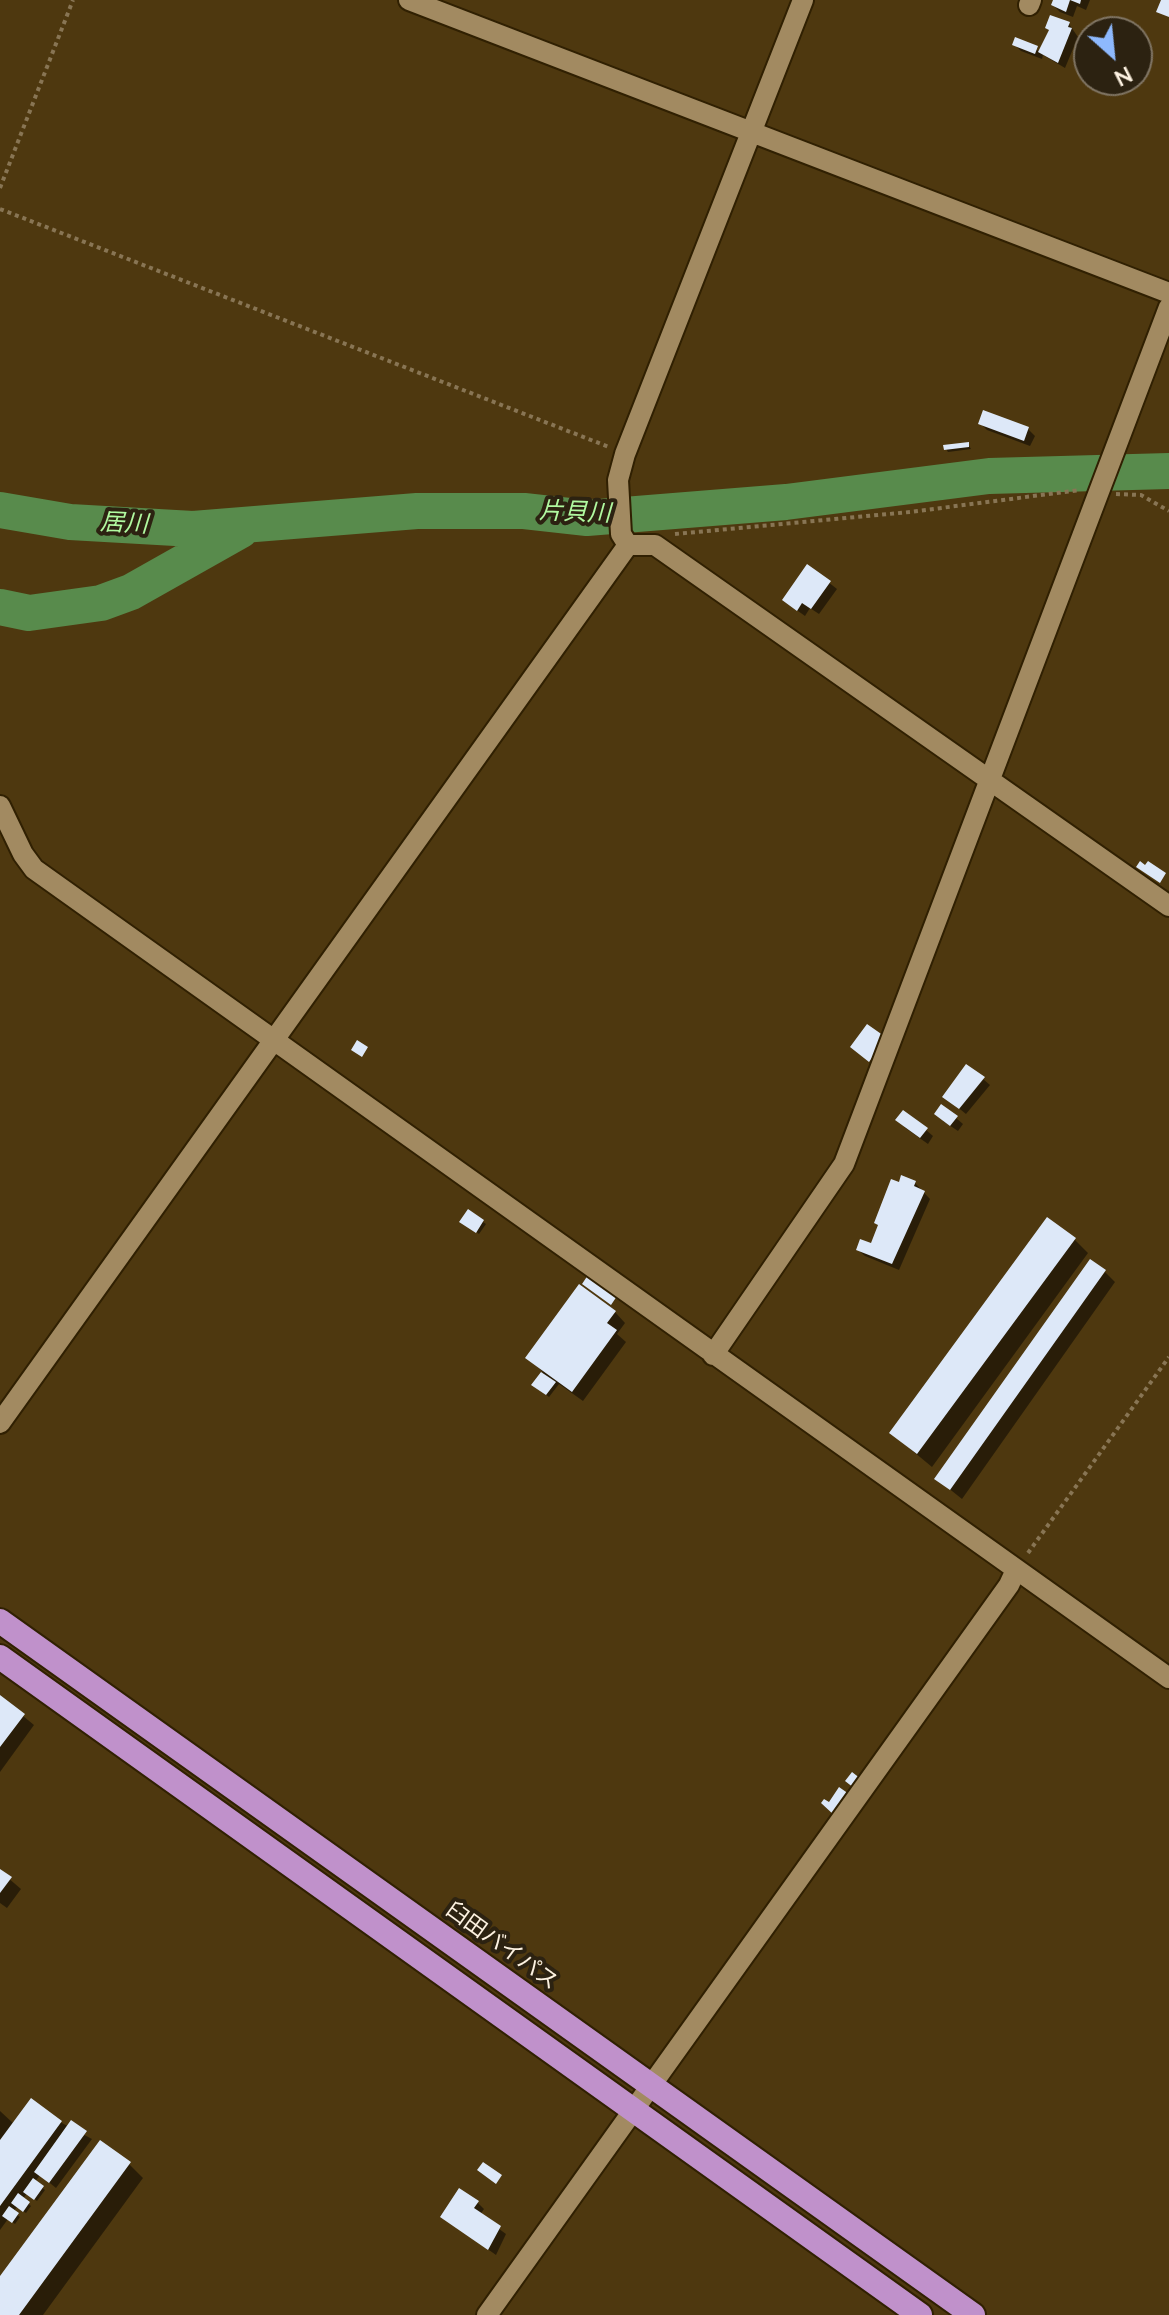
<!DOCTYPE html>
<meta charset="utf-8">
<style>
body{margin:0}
#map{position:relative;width:1169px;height:2315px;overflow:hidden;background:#4e380f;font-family:"Nunito Sans",sans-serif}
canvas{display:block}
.north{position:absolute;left:1073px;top:16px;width:80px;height:80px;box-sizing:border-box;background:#2c2211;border:2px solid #807564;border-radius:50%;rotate:153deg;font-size:22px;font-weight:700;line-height:32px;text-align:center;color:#fdf2e1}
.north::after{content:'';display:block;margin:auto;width:28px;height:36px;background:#8eb9fd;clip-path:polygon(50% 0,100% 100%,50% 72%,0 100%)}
</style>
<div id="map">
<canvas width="1169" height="2315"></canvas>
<div class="north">N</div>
</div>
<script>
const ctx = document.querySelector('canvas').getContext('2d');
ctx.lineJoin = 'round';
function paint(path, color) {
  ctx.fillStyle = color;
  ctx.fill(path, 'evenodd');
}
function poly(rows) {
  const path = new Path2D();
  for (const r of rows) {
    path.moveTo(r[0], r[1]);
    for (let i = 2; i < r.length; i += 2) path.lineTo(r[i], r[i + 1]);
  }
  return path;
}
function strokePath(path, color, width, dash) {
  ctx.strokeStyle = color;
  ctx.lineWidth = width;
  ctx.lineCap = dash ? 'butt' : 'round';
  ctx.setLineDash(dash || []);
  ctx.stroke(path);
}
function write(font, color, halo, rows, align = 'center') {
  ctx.font = font + ' "Nunito Sans","Noto Sans JP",sans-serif';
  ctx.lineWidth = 8;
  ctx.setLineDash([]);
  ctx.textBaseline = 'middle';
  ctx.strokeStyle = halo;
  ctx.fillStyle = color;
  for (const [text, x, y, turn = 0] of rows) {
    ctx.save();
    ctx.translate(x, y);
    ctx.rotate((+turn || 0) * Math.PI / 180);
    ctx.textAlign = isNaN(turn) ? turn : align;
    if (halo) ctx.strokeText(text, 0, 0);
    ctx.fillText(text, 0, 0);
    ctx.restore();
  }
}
const shadow = poly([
 [1055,0,1090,0,1086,10,1077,6,1073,17,1060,12,1053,5],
 [1069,24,1078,37,1065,68,1043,55,1042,59,1021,51,1014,44,1040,51,1051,31],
 [980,423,1028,429,1035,436,1030,446,987,430],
 [968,444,971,449,948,452,946,449],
 [808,566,837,589,819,614,810,608,805,616,791,606],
 [983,1079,990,1085,966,1114,945,1097],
 [956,1118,963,1124,958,1131,943,1121],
 [904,1127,926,1130,933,1136,928,1144],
 [915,1183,930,1199,899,1270,865,1256,858,1250,872,1246,900,1184],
 [468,1212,486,1224,479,1234,465,1224],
 [1074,1239,1088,1253,932,1467,891,1433],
 [1105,1272,1115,1282,962,1499,937,1479],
 [615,1312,625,1323,617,1334,626,1342,583,1401,559,1384,549,1397,534,1385,543,1372,528,1358],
 [0,1697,34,1725,0,1772],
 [0,1871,21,1889,7,1908,0,1903],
 [0,2111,14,2124,60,2122,92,2139,56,2188,40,2175,35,2182,45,2190,37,2201,27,2193,23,2199,31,2206,26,2213,17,2207,13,2212,20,2217,15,2224,8,2219,0,2230],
 [129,2164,143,2178,43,2315,0,2315,0,2279],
 [478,2203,484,2209,480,2215,506,2234,496,2255,442,2217]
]);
const river = poly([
 [0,510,70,522,193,529,417,511,524,511,587,518,786,502,989,476,1169,471],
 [0,607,29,613,101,603,131,592,241,530]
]);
const building = poly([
 [1053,0,1081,0,1080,4,1070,0,1066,12,1051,5],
 [1161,0,1169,0,1169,17,1156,12],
 [1050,15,1070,22,1068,27,1072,28,1058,63,1038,52,1049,30,1045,28],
 [1015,37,1038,46,1035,54,1012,45],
 [983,410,1029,427,1024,441,978,424],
 [969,442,969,447,944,450,943,445],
 [807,564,831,581,811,609,802,603,797,611,782,600],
 [1140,861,1145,865,1148,861,1166,873,1160,883,1136,867],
 [867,1024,887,1038,869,1062,850,1047],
 [357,1040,368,1047,362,1057,351,1050],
 [966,1064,985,1077,959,1109,942,1097],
 [941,1104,958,1116,950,1126,934,1114],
 [903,1110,928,1128,920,1138,895,1120],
 [901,1175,916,1181,914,1186,925,1191,892,1264,856,1250,860,1239,871,1243,878,1225,874,1223,891,1179,899,1182],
 [468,1209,484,1220,476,1233,459,1222],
 [1047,1217,1076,1238,917,1454,889,1433],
 [1090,1259,1106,1270,950,1490,934,1479],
 [588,1275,617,1296,611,1305,582,1284],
 [579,1284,616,1311,607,1323,617,1330,572,1392,525,1358],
 [541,1372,556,1382,546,1395,531,1385],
 [0,1695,25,1714,0,1747],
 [852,1772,861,1779,854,1788,845,1781],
 [839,1787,849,1794,834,1815,821,1803,824,1799,829,1802],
 [0,1869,12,1877,0,1893],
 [31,2098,62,2121,0,2206,0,2140],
 [71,2120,87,2131,49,2183,34,2172],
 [100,2140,131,2162,19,2315,0,2315,0,2276],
 [483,2162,502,2175,496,2184,477,2170],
 [33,2178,44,2186,34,2200,23,2192],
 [459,2188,479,2201,474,2208,501,2226,488,2250,440,2217],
 [18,2193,30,2202,23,2212,11,2203],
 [9,2206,19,2213,12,2223,2,2216]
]);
const path = poly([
 [0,188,73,0],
 [0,209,609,447],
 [1116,494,1141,495,1169,511],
 [675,534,910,512,1080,490],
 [1028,1553,1169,1357]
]);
const street = poly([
 [409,0,1169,293],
 [1029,5,1031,0],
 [628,545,621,534,618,480,625,454,803,0],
 [0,806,23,854,34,869,1169,1678],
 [713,1355,844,1164,1169,307],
 [0,1423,628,545,655,545,1169,906],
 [487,2315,1009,1585,1015,1572]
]);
const highway = poly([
 [0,1621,973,2315],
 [0,1657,920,2315]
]);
const streetNames = [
 ["臼田バイパス",501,1947,36]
];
const waterNames = [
 ["片貝川",575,514,2],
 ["居川",124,525,3]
];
paint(shadow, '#0007');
strokePath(river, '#588b4c', 36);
paint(building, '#dde8f8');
strokePath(street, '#302002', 24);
strokePath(highway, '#302002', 28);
strokePath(path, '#887554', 4, [4, 4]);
strokePath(street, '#a28a61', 20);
strokePath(highway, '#c091cb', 24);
write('22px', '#fdf2e1', '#2c2211', streetNames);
write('italic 24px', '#b1f9a0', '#2c2211', waterNames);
</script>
